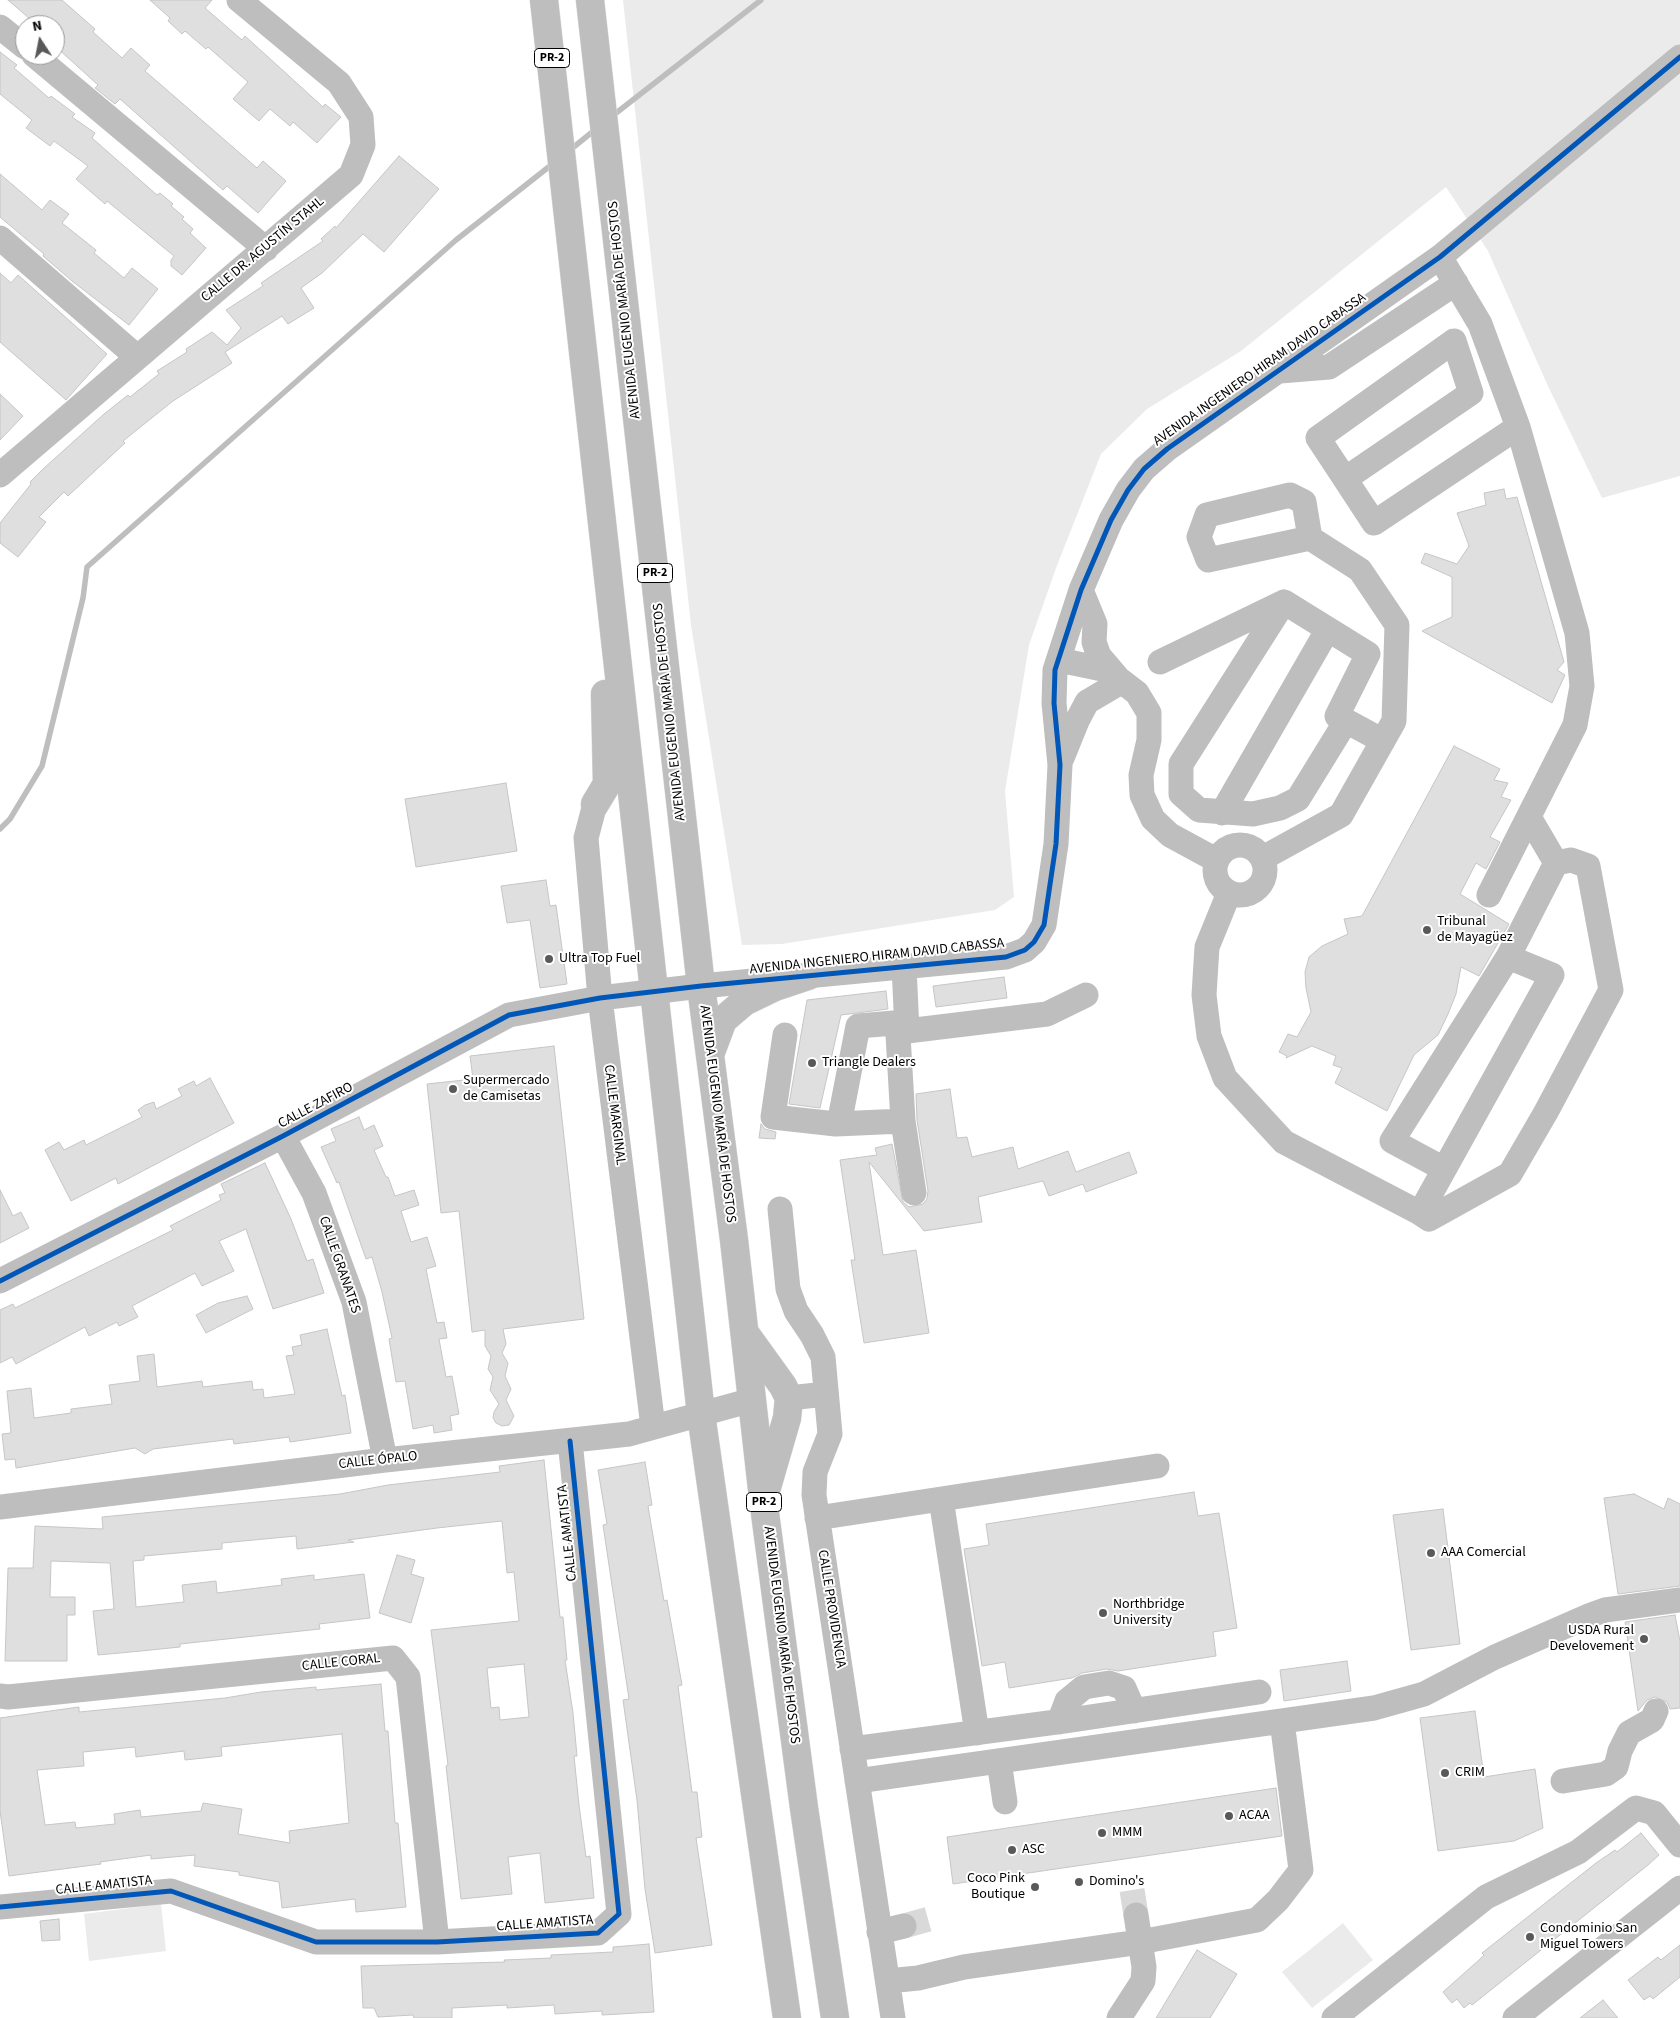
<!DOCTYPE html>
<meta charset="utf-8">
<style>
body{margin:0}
#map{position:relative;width:1680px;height:2018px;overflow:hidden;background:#fff;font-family:"Source Sans 3",sans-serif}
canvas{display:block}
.north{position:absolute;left:15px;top:15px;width:50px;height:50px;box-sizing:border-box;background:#fff;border:1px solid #999;border-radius:50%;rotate:349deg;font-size:14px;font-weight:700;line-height:20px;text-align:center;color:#000}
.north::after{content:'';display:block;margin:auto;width:18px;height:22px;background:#595959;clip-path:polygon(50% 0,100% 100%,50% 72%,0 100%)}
</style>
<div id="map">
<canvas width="1680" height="2018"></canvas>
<div class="north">N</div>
</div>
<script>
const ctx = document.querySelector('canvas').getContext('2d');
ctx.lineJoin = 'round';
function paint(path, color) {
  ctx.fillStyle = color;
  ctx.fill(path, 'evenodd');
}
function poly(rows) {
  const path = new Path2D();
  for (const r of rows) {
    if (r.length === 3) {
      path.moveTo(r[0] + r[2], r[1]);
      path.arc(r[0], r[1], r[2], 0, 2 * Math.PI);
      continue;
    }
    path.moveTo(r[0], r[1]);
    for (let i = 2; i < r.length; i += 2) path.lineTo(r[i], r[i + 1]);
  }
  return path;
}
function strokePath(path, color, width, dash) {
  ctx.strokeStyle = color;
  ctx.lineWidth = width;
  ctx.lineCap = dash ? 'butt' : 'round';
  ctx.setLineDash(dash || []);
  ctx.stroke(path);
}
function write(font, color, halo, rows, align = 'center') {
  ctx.font = font + ' "Source Sans 3",sans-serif';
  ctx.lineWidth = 4;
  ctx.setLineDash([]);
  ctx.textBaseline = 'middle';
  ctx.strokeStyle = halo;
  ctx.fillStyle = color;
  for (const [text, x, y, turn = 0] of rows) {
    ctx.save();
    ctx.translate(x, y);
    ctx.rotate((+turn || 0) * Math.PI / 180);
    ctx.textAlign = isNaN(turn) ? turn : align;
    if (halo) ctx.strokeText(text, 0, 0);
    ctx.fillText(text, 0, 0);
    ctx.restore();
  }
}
const green = poly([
 [623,0,1680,0,1680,476,1602,498,1547,384,1488,251,1446,187,1241,351,1147,409,1101,454,1056,568,1029,645,1005,791,1014,897,995,910,782,944,742,945,691,625],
 [161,1904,166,1951,89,1961,84,1914],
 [1343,1923,1373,1960,1312,2008,1282,1972]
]);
const stream = poly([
 [611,117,761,0],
 [570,150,596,129],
 [0,829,10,819,42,766,83,598,87,567,456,240,555,162]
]);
const building = poly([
 [8,0,62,0,95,29,93,32,122,58,131,48,150,65,145,71,257,168,263,161,286,181,258,213,227,186,223,190,120,99,115,104,95,88,98,85,55,46,55,25,37,25,8,0],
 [150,0,212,0,205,8,242,40,245,36,323,107,325,104,341,117,317,143,293,122,290,126,270,109,259,121,233,99,248,82,208,47,206,49,185,31,182,34,168,21,170,18,150,0],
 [0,52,17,65,14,68,49,98,51,96,75,114,72,117,95,133,92,138,157,195,160,193,173,204,171,206,184,217,182,219,193,229,190,233,206,248,182,275,171,266,171,260,174,256,107,201,105,204,76,179,88,166,54,141,50,146,26,128,32,120,0,94,0,52],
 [399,156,439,189,384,252,363,234,322,273,301,288,314,308,288,324,282,316,225,352,232,363,173,401,123,441,125,443,68,496,64,492,39,517,46,522,18,557,0,543,0,523,31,484,30,482,43,469,104,414,128,395,130,397,159,374,157,371,187,352,186,349,212,332,227,345,241,328,226,310,263,286,261,283,323,241,321,239,335,226,336,228,399,156],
 [0,174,42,210,50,200,69,214,62,223,96,250,94,253,124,278,132,268,158,289,129,325,72,281,43,256,44,254,0,217,0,174],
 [0,273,11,283,18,275,107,354,66,400,0,342,0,273],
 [0,394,23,416,0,440,0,394],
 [1504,489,1506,499,1517,497,1564,662,1557,670,1565,675,1552,703,1422,631,1452,617,1452,577,1421,563,1425,553,1457,564,1469,546,1457,513,1486,505,1484,493,1504,489],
 [1454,746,1500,769,1494,780,1508,783,1501,797,1511,800,1490,837,1500,842,1486,869,1476,863,1460,894,1509,924,1479,976,1461,967,1456,994,1448,1014,1438,1035,1414,1055,1387,1111,1335,1083,1342,1068,1333,1065,1336,1056,1312,1046,1286,1058,1287,1056,1279,1052,1288,1034,1297,1037,1311,1012,1306,988,1305,972,1309,957,1322,946,1348,934,1344,919,1362,916,1454,746],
 [506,783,517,851,416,867,405,799,506,783],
 [546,880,550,906,556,905,567,984,540,988,530,920,507,923,501,886,546,880],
 [1004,977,1007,998,936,1007,933,986,1004,977],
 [886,991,888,1009,841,1015,820,1108,789,1104,807,1000,886,991],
 [554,1046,584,1319,503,1329,506,1344,502,1353,508,1363,505,1376,511,1389,506,1400,514,1416,509,1425,502,1426,496,1423,493,1418,494,1412,499,1404,490,1390,493,1377,488,1369,491,1356,485,1346,485,1330,472,1332,459,1211,441,1213,427,1084,473,1079,470,1056,554,1046],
 [210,1078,234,1123,118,1184,116,1178,71,1201,45,1150,59,1142,64,1150,84,1140,86,1145,142,1117,138,1110,145,1105,154,1102,156,1109,182,1096,178,1089,194,1081,196,1086,210,1078],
 [950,1089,957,1138,967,1137,972,1157,1013,1147,1018,1169,1068,1151,1076,1172,1129,1152,1137,1173,1086,1192,1083,1184,1049,1196,1043,1181,978,1197,982,1222,924,1231,869,1162,883,1255,916,1250,929,1333,864,1343,851,1260,855,1260,840,1160,877,1155,875,1148,892,1144,903,1202,909,1207,923,1204,927,1199,928,1191,917,1120,916,1094,950,1089],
 [359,1117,364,1130,374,1125,383,1146,374,1150,386,1177,388,1177,395,1196,414,1190,419,1205,401,1211,411,1242,427,1237,436,1266,426,1269,437,1323,444,1322,447,1338,439,1339,446,1377,452,1376,459,1414,450,1416,452,1430,434,1433,433,1425,413,1429,405,1381,396,1382,389,1339,392,1338,382,1292,372,1257,366,1259,339,1182,337,1183,321,1147,336,1141,331,1129,359,1117],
 [761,1124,765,1129,776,1132,775,1139,759,1138,761,1124],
 [265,1163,291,1219,307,1261,313,1259,324,1293,273,1309,246,1229,219,1241,234,1271,202,1286,195,1273,132,1306,138,1317,119,1326,117,1322,89,1336,85,1327,16,1364,12,1357,0,1363,0,1310,13,1304,15,1308,173,1230,170,1226,221,1200,219,1195,225,1193,221,1184,265,1163],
 [0,1190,13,1216,21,1212,29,1228,0,1243,0,1190],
 [247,1296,253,1309,206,1333,196,1315,218,1303,247,1296],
 [327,1329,342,1396,345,1395,351,1433,290,1442,289,1437,234,1444,233,1439,153,1449,145,1454,135,1448,16,1468,15,1459,5,1460,2,1434,11,1433,7,1391,31,1388,34,1418,71,1413,71,1409,112,1404,109,1385,140,1381,137,1356,154,1354,157,1387,202,1381,203,1387,252,1381,253,1390,263,1389,264,1398,295,1394,286,1356,294,1355,292,1347,302,1345,300,1335,327,1329],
 [544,1460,560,1617,563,1617,567,1660,565,1660,573,1713,577,1756,574,1756,579,1805,586,1857,590,1856,594,1898,545,1903,540,1853,508,1857,512,1894,461,1899,446,1766,448,1765,431,1630,519,1621,514,1572,507,1573,502,1521,437,1528,348,1540,354,1542,297,1549,296,1536,222,1543,222,1549,144,1556,144,1560,133,1561,136,1607,184,1602,182,1585,216,1581,217,1593,282,1585,281,1579,314,1575,314,1580,364,1574,370,1618,319,1624,320,1629,180,1644,180,1647,141,1651,98,1655,93,1611,114,1609,110,1563,51,1561,50,1597,75,1597,75,1615,67,1615,67,1661,5,1661,8,1568,33,1568,35,1526,103,1529,102,1517,340,1494,388,1485,500,1472,499,1466,544,1460],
 [524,1664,529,1717,500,1720,499,1707,491,1708,487,1668,524,1664],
 [645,1462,652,1505,648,1506,664,1601,667,1600,682,1685,678,1686,692,1792,697,1792,702,1837,696,1838,712,1945,655,1953,645,1889,637,1800,623,1700,629,1699,603,1525,607,1524,598,1470,645,1462],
 [1194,1492,1198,1516,1219,1513,1237,1628,1213,1632,1216,1656,1118,1671,1107,1669,1082,1673,1072,1678,1009,1688,1005,1662,982,1666,964,1549,989,1545,986,1524,1194,1492],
 [1634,1494,1664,1509,1668,1498,1680,1504,1680,1586,1618,1594,1604,1498,1634,1494],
 [1443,1509,1460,1644,1411,1650,1393,1515,1443,1509],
 [397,1555,415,1560,411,1574,424,1578,411,1623,379,1613,397,1555],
 [1675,1615,1680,1641,1680,1708,1670,1709,1667,1702,1655,1697,1647,1700,1638,1711,1625,1622,1675,1615],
 [1347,1661,1351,1691,1284,1701,1280,1670,1347,1661],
 [381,1684,385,1731,388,1731,395,1823,398,1823,406,1907,356,1912,355,1899,282,1908,279,1882,239,1875,239,1872,194,1866,195,1855,151,1859,151,1855,100,1862,101,1864,9,1876,0,1811,0,1718,79,1707,79,1712,225,1698,261,1692,316,1687,316,1690,381,1684],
 [342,1734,349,1823,289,1831,290,1843,238,1834,242,1809,203,1803,201,1811,141,1817,140,1810,114,1814,115,1824,76,1828,75,1822,45,1825,37,1770,84,1766,83,1752,135,1747,136,1757,184,1751,185,1760,222,1756,221,1747,342,1734],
 [1475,1711,1484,1777,1535,1769,1543,1828,1514,1841,1438,1851,1420,1718,1475,1711],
 [1276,1788,1282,1836,953,1884,947,1837,1276,1788],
 [1641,1833,1659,1855,1648,1865,1472,2005,1470,2003,1464,2008,1457,1999,1452,2003,1443,1992,1479,1960,1484,1955,1482,1953,1596,1863,1615,1850,1617,1852,1641,1833],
 [59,1919,60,1940,42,1941,40,1921,59,1919],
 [649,1944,654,2012,602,2015,602,2011,555,2014,554,2005,507,2008,507,2005,452,2008,452,2018,414,2018,413,2015,378,2017,374,2008,363,2008,361,1966,505,1962,504,1960,551,1958,551,1955,613,1952,613,1947,649,1944],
 [1680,1945,1680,1977,1653,1999,1650,1996,1644,2000,1628,1980,1658,1957,1661,1960,1680,1945],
 [1197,1950,1237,1974,1210,2018,1156,2018,1197,1950],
 [1603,2000,1618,2018,1580,2018,1603,2000]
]);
const minorTunnel = poly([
 [1132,1890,1136,1915],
 [904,1926,929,1919]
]);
const minor = poly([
 [0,27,25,47],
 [34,55,266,249],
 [0,238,137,357],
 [1440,257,1480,324,1518,427,1577,633,1582,686,1575,725,1489,895],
 [1280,371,1329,367,1456,283],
 [0,475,351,175,363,145,361,117,339,83,239,0],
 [1345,479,1471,393,1454,341,1318,438,1345,479,1374,523,1518,427],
 [1081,590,1095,624,1094,642,1099,656,1117,677],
 [1059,660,1107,670,1137,693,1149,713,1149,740,1141,775,1142,795,1153,819,1170,835,1216,860],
 [1160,662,1284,602],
 [1346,721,1298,799,1280,808,1253,814,1199,810,1181,794,1181,764,1284,602,1368,654,1337,716,1383,741],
 [1062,758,1077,721,1087,702,1121,682],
 [595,804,586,838,600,998,653,1427],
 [1222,813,1328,629],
 [1529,817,1556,863,1571,860,1588,866,1611,990,1546,1112,1510,1174,1429,1219,1420,1213,1552,975,1508,957,1556,863],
 [1240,870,25],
 [1263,858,1341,815,1394,721,1397,625,1360,570,1310,538,1304,502,1290,495,1207,515,1199,537,1208,560,1310,538],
 [1229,893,1207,947,1204,995,1209,1036,1225,1078,1284,1142,1420,1213],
 [904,966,907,1031,898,1035,903,1121,914,1193],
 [907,1031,1047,1014,1086,995],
 [785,1035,773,1117,836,1124,903,1121],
 [839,1124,858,1026,906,1022],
 [283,1136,314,1193,354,1302,385,1460],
 [1444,1169,1392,1141,1508,957],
 [780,1209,788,1289,796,1311,812,1335,823,1357,830,1434,815,1472,814,1495,893,2018],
 [0,1281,283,1136,509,1015,600,998,701,986,1006,957,1025,950,1034,942,1044,925,1056,844,1060,765,1054,703,1055,670,1081,590,1111,520,1128,490,1144,469,1167,449,1440,257,1680,57],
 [789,1398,826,1394],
 [941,1499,977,1733],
 [0,1507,385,1460,629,1434,752,1400],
 [817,1518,1157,1466],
 [0,1696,8,1697,393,1658,408,1677,437,1942],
 [1059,1722,1067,1701,1084,1687,1109,1683,1124,1688,1134,1711],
 [852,1749,1064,1721,1259,1692],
 [999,1761,1005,1802],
 [857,1781,1374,1708,1424,1694,1495,1657,1591,1615,1605,1610,1680,1600],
 [1563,1781,1606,1774,1616,1767,1620,1751,1629,1733,1652,1720,1656,1711],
 [0,1907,171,1891,316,1942,437,1942,598,1933,619,1914,570,1441],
 [879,1932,904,1926],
 [888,1981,918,1978,964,1967,1140,1942,1257,1920,1278,1900,1301,1870,1282,1721],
 [1119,2018,1143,1981,1144,1967,1136,1915],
 [1334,2018,1486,1897,1578,1852,1636,1808,1654,1813,1680,1845],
 [1515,2018,1680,1888]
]);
const highway = poly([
 [544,0,701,1414,787,2018],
 [590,0,701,986,734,1240,763,1498,804,1808,835,2018],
 [595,804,607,784,605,694],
 [711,1052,723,1020,744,1002,775,987,808,976],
 [747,1336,783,1386,789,1398,787,1418,767,1487]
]);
const cycleway = poly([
 [0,1281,283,1136,509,1015,600,998,701,986,1006,957,1025,950,1034,942,1044,925,1056,844,1060,765,1054,703,1055,670,1081,590,1111,520,1128,490,1144,469,1167,449,1440,257,1680,57],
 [0,1907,171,1891,316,1942,437,1942,598,1933,619,1914,570,1441]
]);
const markers = [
 [1427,930,5,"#595959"],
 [549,959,5,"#595959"],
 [812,1063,5,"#595959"],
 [453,1089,5,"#595959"],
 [1431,1553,5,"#595959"],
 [1103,1613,5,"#595959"],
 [1644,1639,5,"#595959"],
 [1445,1773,5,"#595959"],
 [1229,1816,5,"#595959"],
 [1102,1833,5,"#595959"],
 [1012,1850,5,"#595959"],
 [1079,1882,5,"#595959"],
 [1035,1887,5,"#595959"],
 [1530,1937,5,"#595959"]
];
const shields = [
 [552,58,35],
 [655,573,35],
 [764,1502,35]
];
const shieldNames = [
 ["PR-2",552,58],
 ["PR-2",655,573],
 ["PR-2",764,1502]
];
const streetNames = [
 ["CALLE DR. AGUSTÍN STAHL",263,250,-40],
 ["AVENIDA EUGENIO MARÍA DE HOSTOS",625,310,-96],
 ["AVENIDA INGENIERO HIRAM DAVID CABASSA",1260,370,-35],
 ["AVENIDA EUGENIO MARÍA DE HOSTOS",670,712,-96],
 ["AVENIDA INGENIERO HIRAM DAVID CABASSA",877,957,-6],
 ["CALLE ZAFIRO",316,1106,-28],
 ["AVENIDA EUGENIO MARÍA DE HOSTOS",717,1114,83],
 ["CALLE MARGINAL",614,1115,83],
 ["CALLE GRANATES",339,1265,71],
 ["CALLE ÓPALO",378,1461,-6],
 ["CALLE AMATISTA",568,1533,-96],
 ["CALLE PROVIDENCIA",831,1609,81],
 ["AVENIDA EUGENIO MARÍA DE HOSTOS",781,1635,83],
 ["CALLE CORAL",341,1663,-6],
 ["CALLE AMATISTA",104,1886,-6],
 ["CALLE AMATISTA",545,1924,-4]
];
const poiNames = [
 ["Tribunal",1437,922],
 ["de Mayagüez",1437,938],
 ["Ultra Top Fuel",559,959],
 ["Triangle Dealers",822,1063],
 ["Supermercado",463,1081],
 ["de Camisetas",463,1097],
 ["AAA Comercial",1441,1553],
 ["Northbridge",1113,1605],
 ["University",1113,1621],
 ["USDA Rural",1634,1631,"right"],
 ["Develovement",1634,1647,"right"],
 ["CRIM",1455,1773],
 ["ACAA",1239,1816],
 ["MMM",1112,1833],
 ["ASC",1022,1850],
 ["Coco Pink",1025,1879,"right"],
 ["Boutique",1025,1895,"right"],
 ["Domino's",1089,1882],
 ["Condominio San",1540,1929],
 ["Miguel Towers",1540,1945]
];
paint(green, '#ebebeb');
strokePath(stream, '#bebebe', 5.5);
paint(building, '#dfdfdf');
strokePath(building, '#c6c6c6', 1);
strokePath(minorTunnel, '#d9d9d9', 25, [25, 12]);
strokePath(highway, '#dbdbdb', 29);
strokePath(minor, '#bebebe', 25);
strokePath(highway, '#bebebe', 28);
strokePath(cycleway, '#0057b8', 5);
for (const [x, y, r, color] of markers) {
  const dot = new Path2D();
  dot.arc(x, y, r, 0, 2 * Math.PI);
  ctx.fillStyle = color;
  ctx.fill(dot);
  strokePath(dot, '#fff', 2);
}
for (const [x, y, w] of shields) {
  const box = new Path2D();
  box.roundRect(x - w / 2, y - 9.5, w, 19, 4);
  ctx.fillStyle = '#fff';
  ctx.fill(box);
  strokePath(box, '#000', 1);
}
write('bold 12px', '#000', null, shieldNames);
write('14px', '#000', '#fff', streetNames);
write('14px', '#000', '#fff', poiNames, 'left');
</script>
